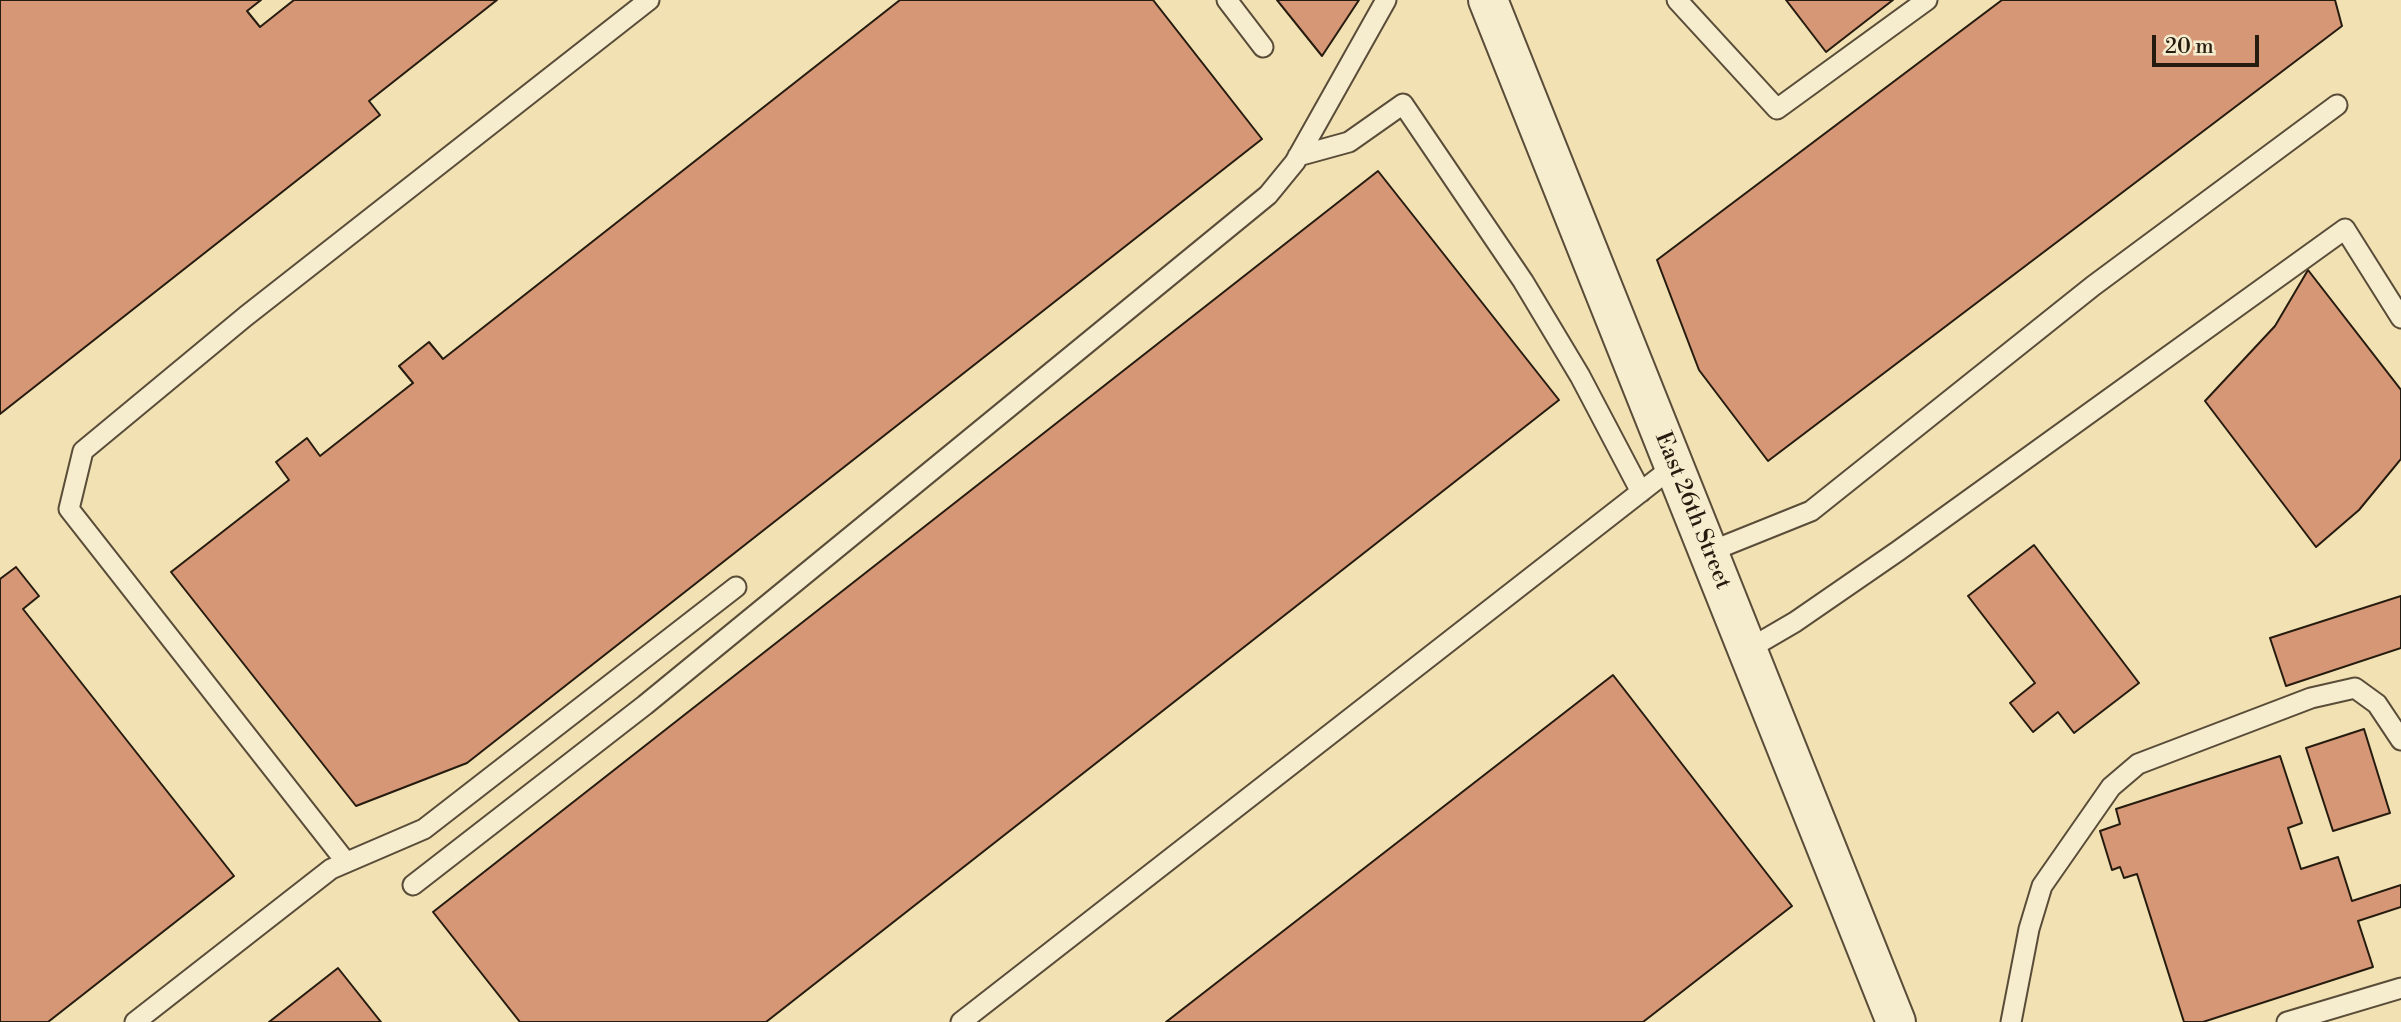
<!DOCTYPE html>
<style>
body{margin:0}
#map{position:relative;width:2401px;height:1022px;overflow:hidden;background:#f1e1b3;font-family:"Libre Bodoni",serif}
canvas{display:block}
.scale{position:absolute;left:2152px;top:35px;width:107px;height:32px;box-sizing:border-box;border:4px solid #261b0f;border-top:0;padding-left:9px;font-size:21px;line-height:24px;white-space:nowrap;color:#261b0f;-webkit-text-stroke:5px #f6ecce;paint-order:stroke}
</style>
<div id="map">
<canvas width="2401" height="1022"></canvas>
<div class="scale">20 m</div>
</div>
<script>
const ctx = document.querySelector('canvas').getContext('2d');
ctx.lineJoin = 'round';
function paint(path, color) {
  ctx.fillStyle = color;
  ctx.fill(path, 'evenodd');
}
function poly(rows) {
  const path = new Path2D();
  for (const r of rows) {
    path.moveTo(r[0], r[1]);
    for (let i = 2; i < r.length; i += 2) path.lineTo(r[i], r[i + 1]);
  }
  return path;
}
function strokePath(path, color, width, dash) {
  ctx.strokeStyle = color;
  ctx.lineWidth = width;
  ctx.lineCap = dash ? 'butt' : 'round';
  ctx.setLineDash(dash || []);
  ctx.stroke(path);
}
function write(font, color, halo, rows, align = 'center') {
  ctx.font = font + ' "Libre Bodoni",serif';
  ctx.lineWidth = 7;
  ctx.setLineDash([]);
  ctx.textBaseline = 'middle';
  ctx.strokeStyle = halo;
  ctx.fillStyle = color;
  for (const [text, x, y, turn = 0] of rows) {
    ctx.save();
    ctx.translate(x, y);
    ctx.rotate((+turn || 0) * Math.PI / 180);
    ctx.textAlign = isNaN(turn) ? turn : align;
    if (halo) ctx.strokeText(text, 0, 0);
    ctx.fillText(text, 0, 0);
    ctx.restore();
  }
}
const building = poly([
 [0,0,261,0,247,11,260,27,294,0,497,0,369,101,380,115,0,414,0,0],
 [900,0,1153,0,1262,139,467,763,356,806,171,572,289,480,276,462,307,438,320,456,413,383,399,366,429,342,443,359,900,0],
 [1277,0,1359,0,1322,56,1277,0],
 [1786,0,1893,0,1826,52,1786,0],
 [2002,0,2335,0,2342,26,1768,461,1699,370,1657,260,2002,0],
 [1378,171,1559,400,766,1022,520,1022,433,912,1378,171],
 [2308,270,2401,390,2401,459,2359,510,2316,547,2205,401,2275,326,2308,270],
 [2034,545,2139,683,2074,733,2058,712,2033,732,2010,703,2035,683,1968,596,2034,545],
 [16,567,39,596,23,609,234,876,48,1022,0,1022,0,579,16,567],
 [2401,596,2401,648,2286,686,2270,638,2401,596],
 [1613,675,1792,906,1643,1022,1166,1022,1613,675],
 [2364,729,2390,813,2333,831,2306,748,2364,729],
 [2280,756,2302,823,2288,828,2301,869,2338,857,2352,901,2401,885,2401,907,2358,921,2373,967,2203,1022,2184,1022,2137,874,2124,878,2120,867,2112,870,2100,831,2120,824,2116,809,2280,756],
 [338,968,381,1022,269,1022,338,968]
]);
const service = poly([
 [1227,0,1263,47],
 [1677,0,1777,109,1927,0],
 [1298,156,1349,142,1403,104,1523,281,1580,376,1641,492],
 [1709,552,1811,511,2093,286,2337,105],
 [1747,650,1795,622,1898,551,2345,229,2401,318],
 [346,862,69,509,83,451,246,316,649,0],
 [413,885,645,705,1268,195,1295,162,1386,0],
 [135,1022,331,869,424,829,736,587],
 [961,1022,1674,466],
 [2011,1022,2029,929,2042,886,2111,787,2138,764,2311,698,2355,688,2377,704,2401,740],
 [2287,1022,2401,988]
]);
const tertiary = poly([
 [1488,0,1896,1022]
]);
const streetNames = [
 ["East 26th Street",1692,511,68]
];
paint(building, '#d59776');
strokePath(building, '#261b0f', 2);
strokePath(service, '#594c38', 23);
strokePath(tertiary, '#594c38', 42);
strokePath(service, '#f6ecce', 19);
strokePath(tertiary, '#f6ecce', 38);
write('23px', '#261b0f', '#f6ecce', streetNames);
</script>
